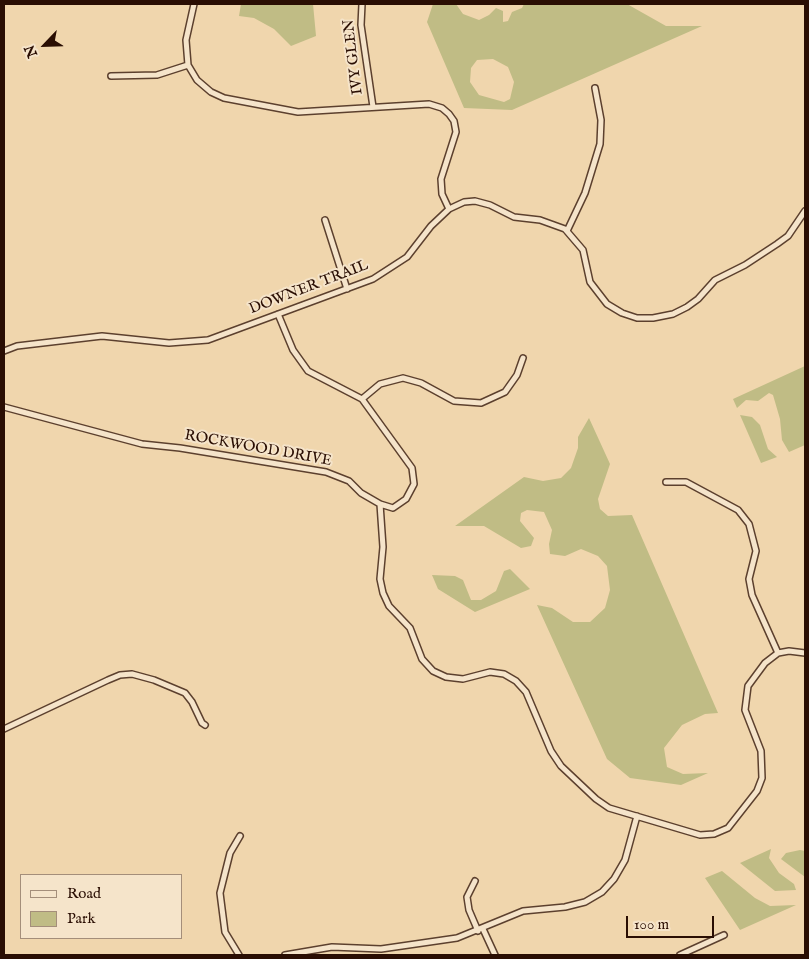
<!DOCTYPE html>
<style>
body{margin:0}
#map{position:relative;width:809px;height:959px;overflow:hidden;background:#f0d6ad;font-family:"IM FELL English",serif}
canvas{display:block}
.frame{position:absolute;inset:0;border:5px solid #2a0e03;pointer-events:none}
.legend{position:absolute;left:20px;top:874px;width:162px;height:65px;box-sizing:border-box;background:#f5e4ca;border:1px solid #a48e7a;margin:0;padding:6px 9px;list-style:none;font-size:15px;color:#2a0e03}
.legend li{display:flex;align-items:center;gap:10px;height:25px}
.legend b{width:25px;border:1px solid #a48e7a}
.north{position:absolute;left:20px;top:20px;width:50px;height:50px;-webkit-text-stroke:4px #f5e4ca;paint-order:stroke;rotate:246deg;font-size:14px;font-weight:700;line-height:20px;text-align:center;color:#2a0e03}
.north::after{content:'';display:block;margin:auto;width:18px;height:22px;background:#2a0e03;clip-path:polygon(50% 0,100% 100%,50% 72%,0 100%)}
.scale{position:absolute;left:626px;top:916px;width:88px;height:22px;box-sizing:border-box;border:2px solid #2a0e03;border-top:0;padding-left:6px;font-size:15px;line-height:18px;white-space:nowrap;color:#2a0e03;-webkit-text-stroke:4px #f5e4ca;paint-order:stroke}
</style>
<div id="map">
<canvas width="809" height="959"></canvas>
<div class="frame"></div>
<ul class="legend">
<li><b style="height:6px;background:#f5e4ca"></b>Road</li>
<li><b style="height:14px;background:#c0bc85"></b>Park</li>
</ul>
<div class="north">N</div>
<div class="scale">100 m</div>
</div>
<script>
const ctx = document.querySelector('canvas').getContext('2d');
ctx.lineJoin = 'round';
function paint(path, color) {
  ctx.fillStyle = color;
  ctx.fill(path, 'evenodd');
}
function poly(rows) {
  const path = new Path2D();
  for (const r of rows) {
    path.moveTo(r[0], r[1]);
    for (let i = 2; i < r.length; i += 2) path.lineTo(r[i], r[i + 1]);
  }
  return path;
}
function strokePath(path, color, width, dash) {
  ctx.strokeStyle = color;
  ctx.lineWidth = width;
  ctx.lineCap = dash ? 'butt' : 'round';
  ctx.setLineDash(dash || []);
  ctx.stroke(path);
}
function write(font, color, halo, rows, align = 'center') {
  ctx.font = font + ' "IM FELL English",serif';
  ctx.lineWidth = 4;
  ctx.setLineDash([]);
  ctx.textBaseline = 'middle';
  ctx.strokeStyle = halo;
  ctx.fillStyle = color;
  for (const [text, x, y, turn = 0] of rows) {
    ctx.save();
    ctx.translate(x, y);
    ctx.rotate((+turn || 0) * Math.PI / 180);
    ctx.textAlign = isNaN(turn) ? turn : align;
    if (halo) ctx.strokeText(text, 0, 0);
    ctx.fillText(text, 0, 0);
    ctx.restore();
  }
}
const green = poly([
 [241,4,313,4,316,36,291,46,274,29,254,18,239,16],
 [433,4,456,4,463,14,479,20,489,15,496,8,503,11,503,22,508,21,512,12,522,8,524,4,627,4,666,26,702,26,512,110,464,108,427,22],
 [493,59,508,67,514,82,510,99,504,102,479,95,470,82,471,68,477,60],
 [805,366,805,445,789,452,782,440,780,419,773,395,769,393,758,401,746,400,737,408,733,399],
 [740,415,752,417,760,425,768,449,777,457,761,463],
 [589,418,610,464,598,499,600,509,608,516,632,515,718,713,705,714,682,725,664,748,667,767,683,774,708,773,681,785,630,778,607,759,537,605,552,608,573,622,590,622,605,608,610,590,607,566,598,556,581,549,565,556,550,554,549,544,552,530,544,512,527,510,521,513,520,521,534,538,531,546,521,548,484,526,455,526,524,477,543,481,561,478,571,468,578,448,578,437],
 [510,569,530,589,475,612,438,589,432,575,455,576,463,580,471,600,481,600,496,591,504,571],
 [771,849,769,858,779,873,794,884,796,890,775,891,740,863],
 [800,850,805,851,805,877,781,859,786,853],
 [722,871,755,898,770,906,796,905,740,930,705,878]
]);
const street = poly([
 [194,4,186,40,188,65,197,80,211,92,224,98,298,112,429,104,442,108,449,114,454,121,456,132,441,179,442,194,449,209],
 [362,4,361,25,373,107],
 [111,76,157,75,188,65],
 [325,220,347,289],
 [567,231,585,193,600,144,601,120,595,88],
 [4,351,17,346,102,336,169,343,208,340,373,279,407,257,431,226,449,209,464,202,475,201,490,205,514,217,540,220,565,229,583,250,590,282,607,304,622,313,637,318,653,318,673,314,687,307,698,299,715,280,745,265,777,244,788,236,805,211],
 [362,399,380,384,403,378,421,383,454,401,481,403,505,392,517,375,523,358],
 [4,407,142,444,180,448,326,472,349,481,361,493,380,504,393,508,406,499,414,484,412,468,362,399,308,371,293,350,278,314],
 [666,482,686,482,738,510,749,524,756,551,749,579,752,595,778,653],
 [380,504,383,547,380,579,383,593,389,606,410,628,422,659,433,671,446,677,463,679,490,672,504,674,516,681,526,692,551,751,561,766,596,799,609,808,700,835,714,834,728,828,757,791,762,778,761,751,745,710,748,686,765,663,778,653,789,651,805,653],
 [4,729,108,680,120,675,132,674,154,680,185,693,192,702,202,723,205,725],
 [475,881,467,897,469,910,478,931],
 [483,929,495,955],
 [239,955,225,932,220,893,230,853,240,836],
 [285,955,332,947,381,949,457,938,523,911,565,907,585,902,602,892,614,879,625,860,637,816],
 [680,955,724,935]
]);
const streetNames = [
 ["IVY GLEN",354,57,-97],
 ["DOWNER TRAIL",309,288,-21],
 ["ROCKWOOD DRIVE",258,449,10]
];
paint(green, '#c0bc85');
strokePath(street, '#5c402e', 8);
strokePath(street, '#f5e4ca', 5);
write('15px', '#2a0e03', '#f5e4ca', streetNames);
</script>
